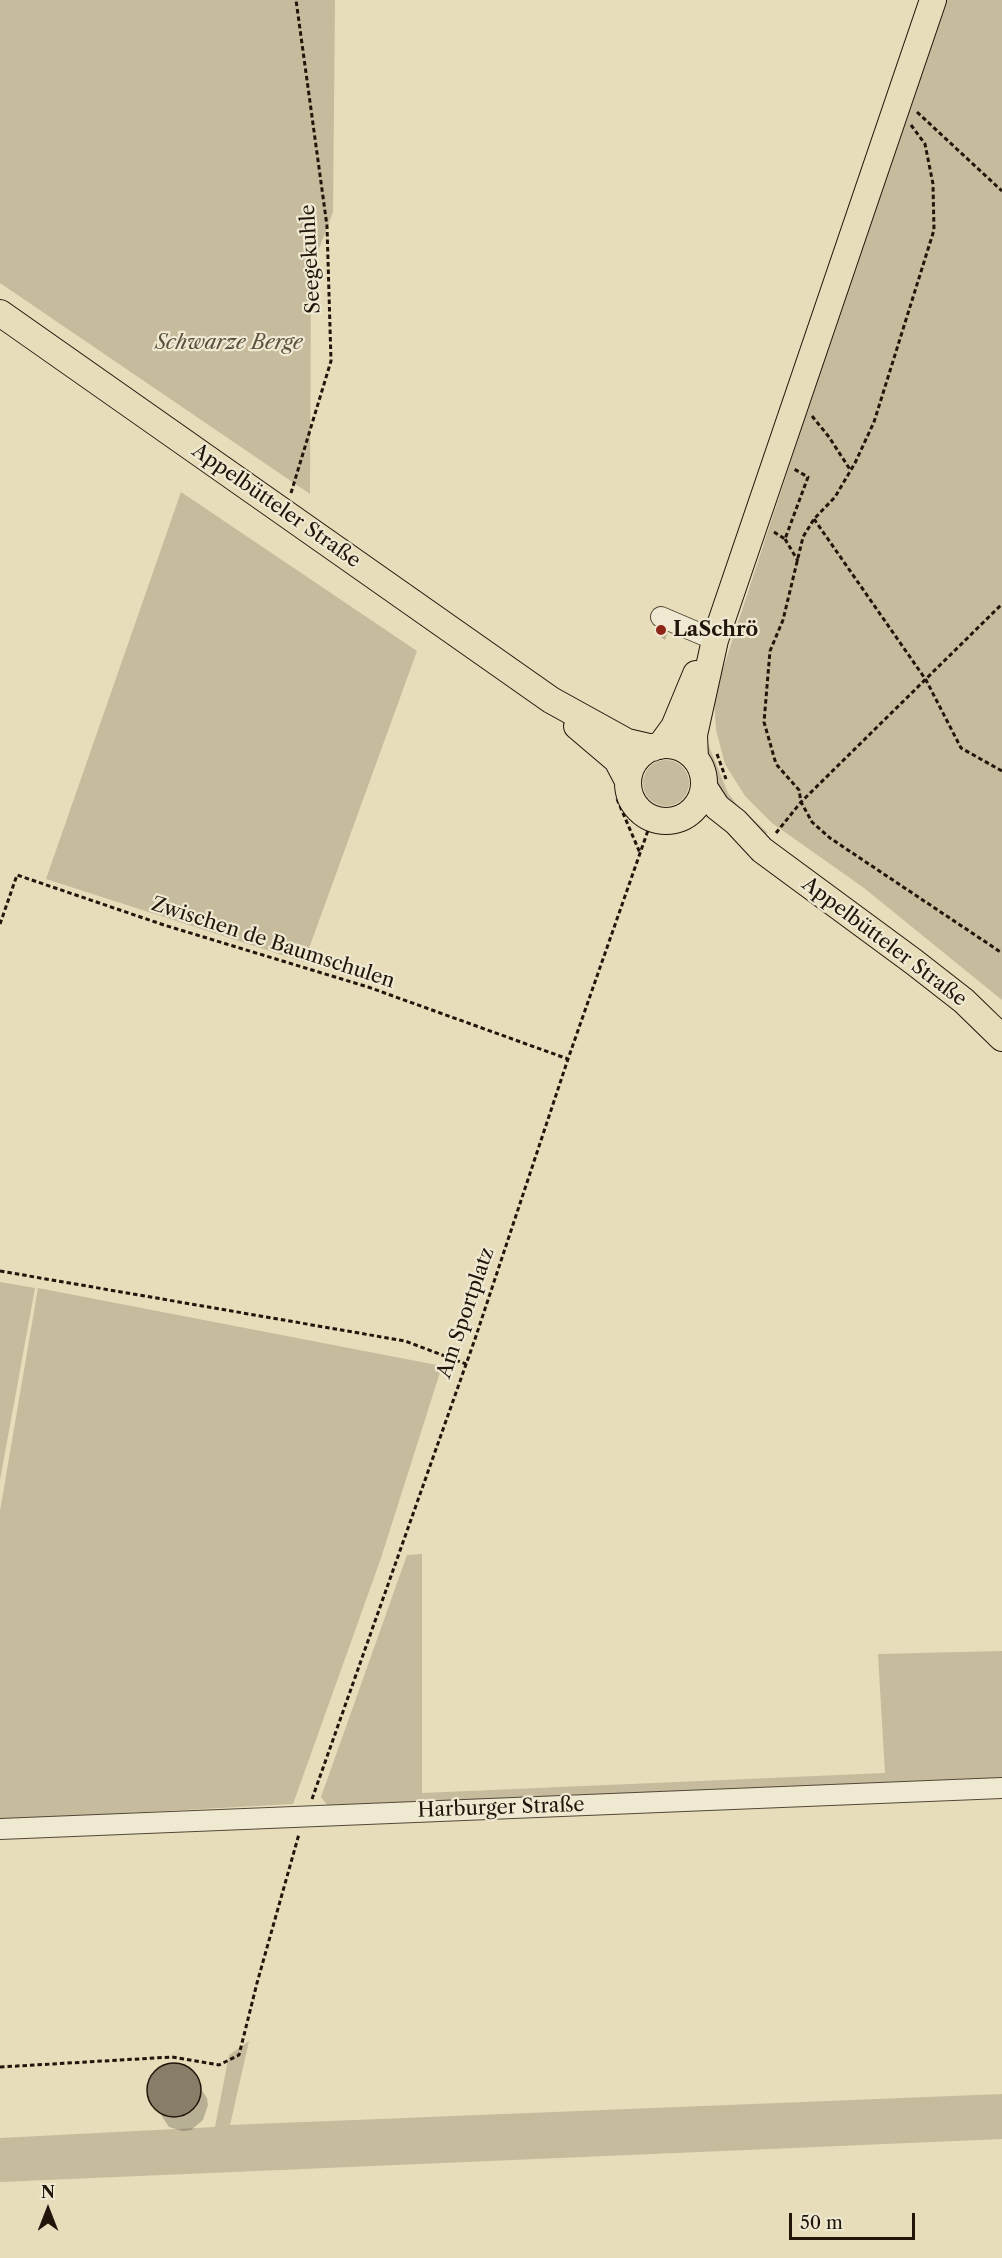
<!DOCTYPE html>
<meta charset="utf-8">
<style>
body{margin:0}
#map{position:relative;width:1002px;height:2258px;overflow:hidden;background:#e7ddba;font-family:"Libre Caslon Text",serif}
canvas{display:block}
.north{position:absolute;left:18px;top:2180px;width:60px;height:60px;-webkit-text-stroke:4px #efe9d2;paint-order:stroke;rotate:0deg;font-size:16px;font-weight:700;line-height:24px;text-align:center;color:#22150b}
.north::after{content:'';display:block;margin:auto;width:21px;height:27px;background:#22150b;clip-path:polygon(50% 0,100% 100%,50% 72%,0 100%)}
.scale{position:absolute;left:789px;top:2213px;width:126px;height:27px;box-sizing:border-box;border:3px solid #22150b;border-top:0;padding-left:8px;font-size:18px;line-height:21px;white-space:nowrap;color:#22150b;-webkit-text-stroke:4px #efe9d2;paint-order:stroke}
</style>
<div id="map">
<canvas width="1002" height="2258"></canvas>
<div class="north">N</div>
<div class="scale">50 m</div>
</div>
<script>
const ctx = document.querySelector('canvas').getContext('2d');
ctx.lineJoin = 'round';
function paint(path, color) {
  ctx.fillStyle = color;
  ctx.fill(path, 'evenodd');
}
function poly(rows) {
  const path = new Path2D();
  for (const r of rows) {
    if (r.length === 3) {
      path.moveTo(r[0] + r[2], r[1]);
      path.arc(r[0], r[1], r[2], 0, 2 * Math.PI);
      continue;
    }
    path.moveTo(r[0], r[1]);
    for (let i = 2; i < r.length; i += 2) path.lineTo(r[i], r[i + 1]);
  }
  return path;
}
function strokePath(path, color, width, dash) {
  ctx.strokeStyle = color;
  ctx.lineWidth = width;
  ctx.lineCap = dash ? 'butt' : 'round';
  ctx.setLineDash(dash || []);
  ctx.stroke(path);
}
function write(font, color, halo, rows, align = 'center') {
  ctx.font = font + ' "Libre Caslon Text",serif';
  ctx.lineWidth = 4.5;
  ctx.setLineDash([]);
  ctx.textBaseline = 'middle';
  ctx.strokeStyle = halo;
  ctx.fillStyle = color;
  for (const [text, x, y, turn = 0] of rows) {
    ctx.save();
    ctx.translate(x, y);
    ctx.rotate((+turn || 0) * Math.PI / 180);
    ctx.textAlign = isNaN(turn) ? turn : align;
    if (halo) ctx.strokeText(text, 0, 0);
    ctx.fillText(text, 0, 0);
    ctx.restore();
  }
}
const green = poly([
 [0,0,335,0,333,212,311,270,310,494,0,283],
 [945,0,1002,0,1002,1000,864,888,772,823,745,796,725,764,716,730,714,696,904,115],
 [181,492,417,651,304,962,46,879],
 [706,739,728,793,738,806,768,833,761,835,733,813,711,780,702,752],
 [666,783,23],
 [0,1282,35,1288,0,1480],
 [38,1288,442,1366,381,1558,293,1804,0,1820,0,1511],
 [422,1554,422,1793,885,1773,878,1654,1002,1651,1002,1778,327,1805,321,1797,407,1555],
 [249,2041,230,2125,1002,2094,1002,2139,0,2182,0,2138,215,2127,229,2055]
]);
const shadow = poly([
 [659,626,668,632,665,640,657,634],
 [170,2064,187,2068,207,2098,208,2105,203,2120,191,2130,183,2131,169,2127,149,2097,150,2079,155,2072]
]);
const building = poly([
 [174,2090,27]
]);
const path = poly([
 [917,112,1002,191],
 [911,125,925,144,933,184,934,230,874,422,855,463,835,497,814,519,803,537,783,620,770,651,764,722,776,764,799,790,801,802,812,822,830,838,1002,953],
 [812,416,829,437,851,471],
 [291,493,331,361,327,226,296,0],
 [814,519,926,680,961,748,1002,771],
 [774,532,785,539,808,477,794,469],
 [785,539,798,561],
 [717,754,726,779],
 [617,799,640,853],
 [776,833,801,802,1002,604],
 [0,924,17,875,164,925,368,987,568,1059],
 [0,1271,405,1341,466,1364],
 [312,1799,475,1339,568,1059,652,819],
 [0,2067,172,2057,219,2065,239,2055,257,1983,299,1834]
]);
const minor = poly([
 [661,617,715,640],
 [0,1829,1002,1788]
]);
const major = poly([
 [0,313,551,700,627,742,653,748],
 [577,726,617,760,628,781],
 [666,783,38],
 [660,746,674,727,696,674],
 [695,758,694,735,715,640,933,0],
 [704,787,717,807,736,822,762,850,914,962,964,1001,1002,1038]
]);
const markers = [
 [661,630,6,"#8f2418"]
];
const streetNames = [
 ["Seegekuhle",311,259,-93],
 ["Appelbütteler Straße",276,506,35],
 ["Appelbütteler Straße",884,942,37],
 ["Zwischen de Baumschulen",273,943,18],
 ["Am Sportplatz",466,1313,-71],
 ["Harburger Straße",501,1808,-2]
];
const parkNames = [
 ["Schwarze Berge",229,343]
];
const poiNames = [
 ["LaSchrö",673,630]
];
paint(green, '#c6bb9c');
paint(shadow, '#0003');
paint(building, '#887d66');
strokePath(building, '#22150b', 1.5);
strokePath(minor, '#534737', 22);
strokePath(major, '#22150b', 28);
strokePath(path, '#22150b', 3, [4.5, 3]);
strokePath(minor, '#efe9d2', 20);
strokePath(major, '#e7ddba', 26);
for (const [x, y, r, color] of markers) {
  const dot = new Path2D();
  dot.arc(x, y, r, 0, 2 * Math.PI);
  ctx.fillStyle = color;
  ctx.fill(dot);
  strokePath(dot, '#efe9d2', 2);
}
write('20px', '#22150b', '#efe9d2', streetNames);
write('italic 20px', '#5b4f3e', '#efe9d2', parkNames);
write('bold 20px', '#22150b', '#efe9d2', poiNames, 'left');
</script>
